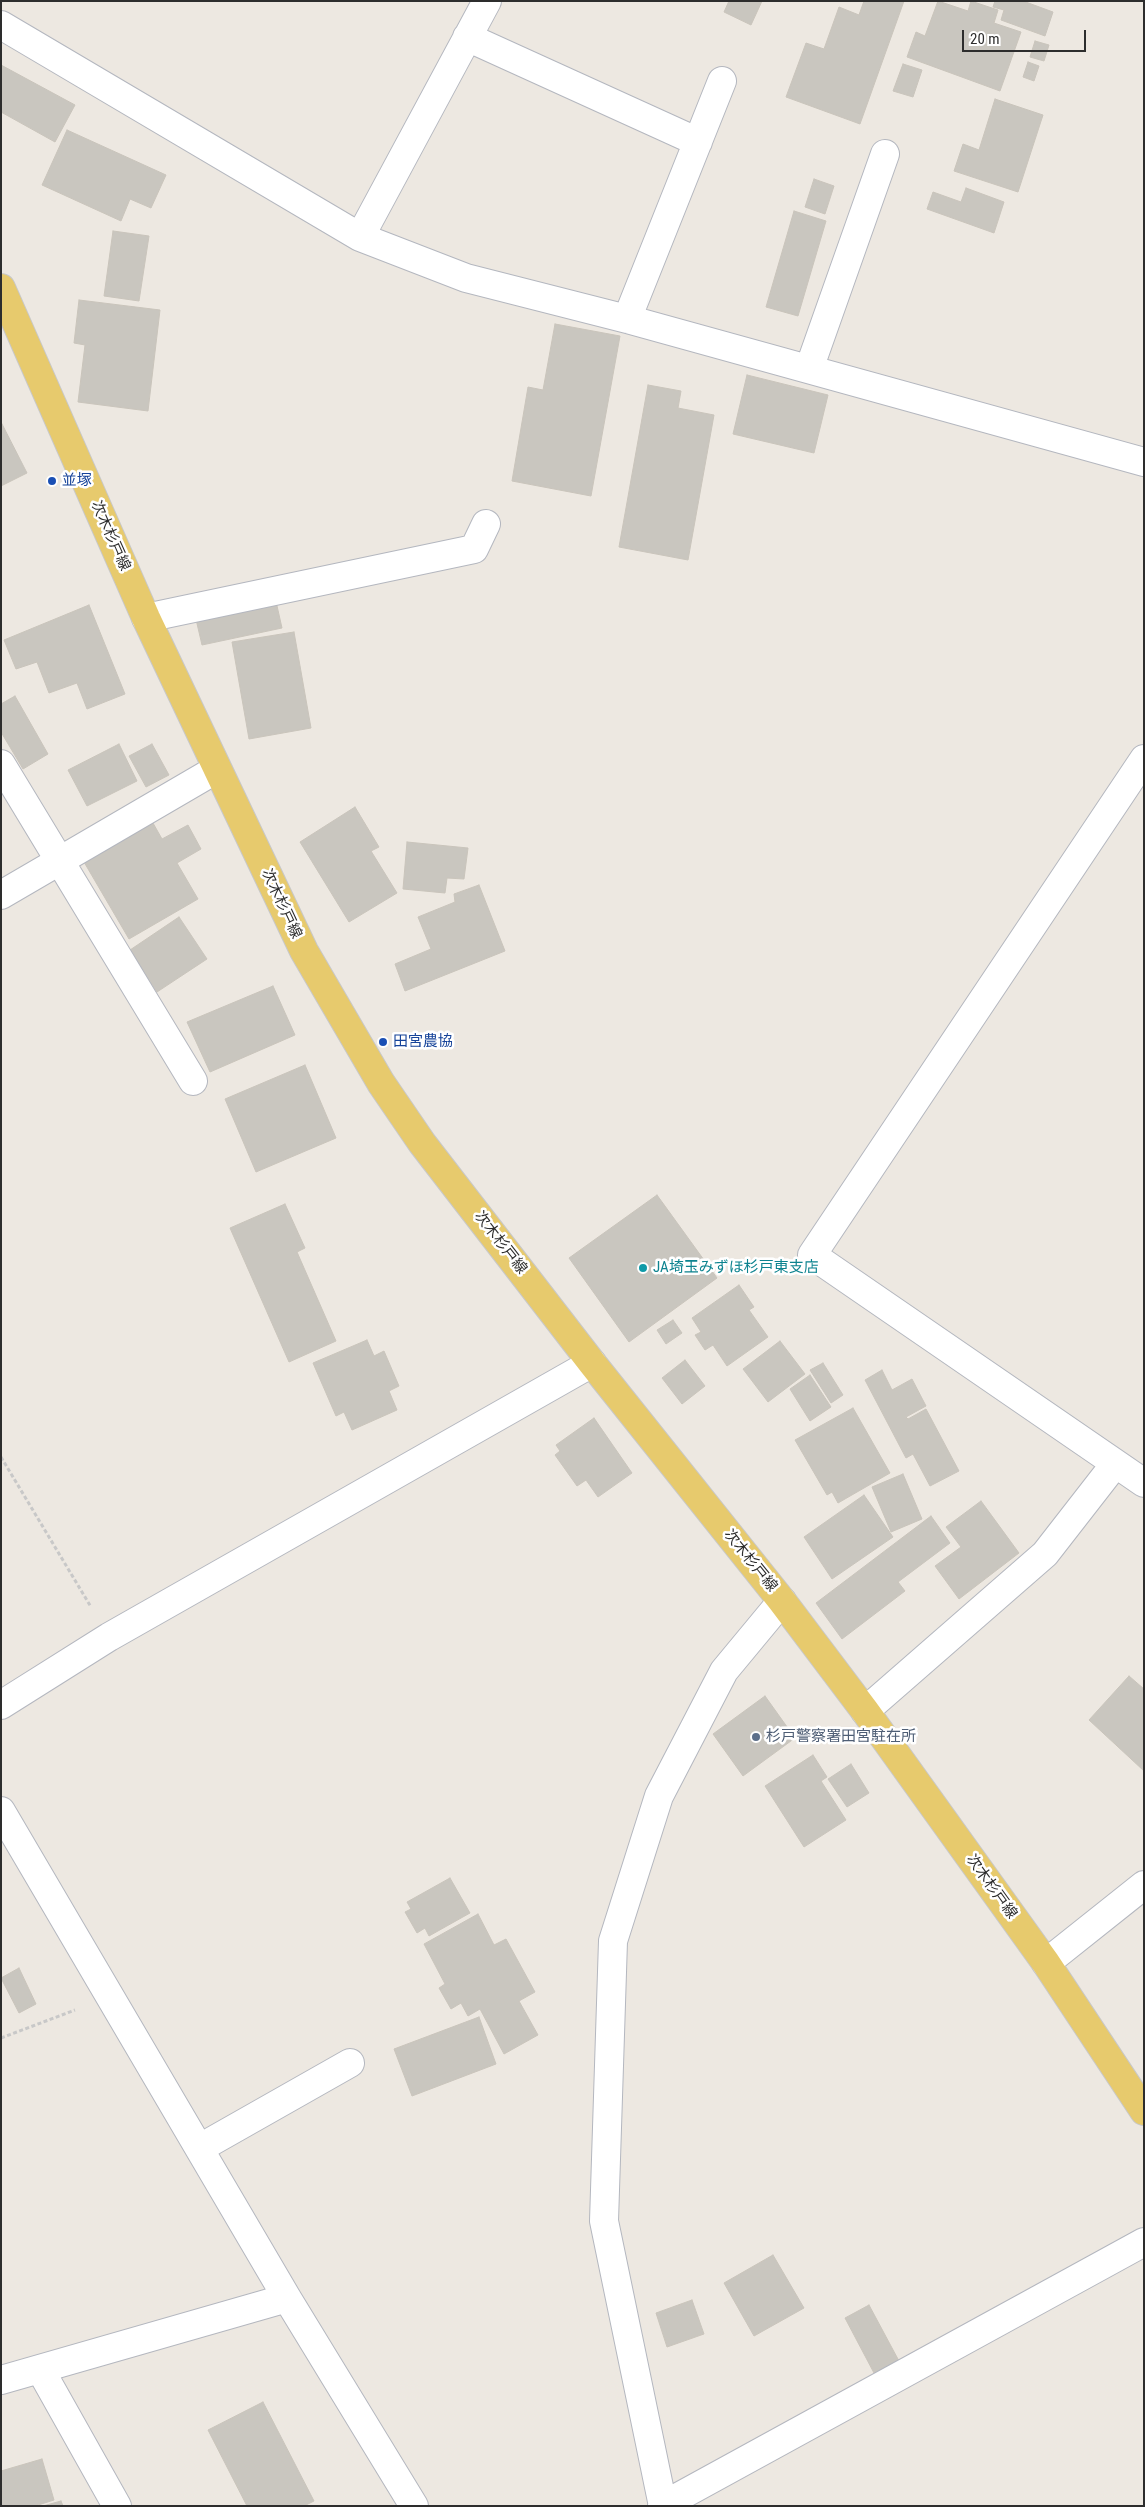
<!DOCTYPE html>
<meta charset="utf-8">
<style>
body{margin:0}
#map{position:relative;width:1145px;height:2507px;overflow:hidden;background:#ede8e1;font-family:"Roboto Condensed",sans-serif}
canvas{display:block}
.frame{position:absolute;inset:0;border:2px solid #2d2d2d;pointer-events:none}
.scale{position:absolute;left:962px;top:30px;width:124px;height:22px;box-sizing:border-box;border:2px solid #2d2d2d;border-top:0;padding-left:6px;font-size:15px;line-height:18px;white-space:nowrap;color:#2d2d2d;-webkit-text-stroke:4px #fff;paint-order:stroke}
</style>
<div id="map">
<canvas width="1145" height="2507"></canvas>
<div class="frame"></div>
<div class="scale">20 m</div>
</div>
<script>
const ctx = document.querySelector('canvas').getContext('2d');
ctx.lineJoin = 'round';
function paint(path, color) {
  ctx.fillStyle = color;
  ctx.fill(path, 'evenodd');
}
function poly(rows) {
  const path = new Path2D();
  for (const r of rows) {
    path.moveTo(r[0], r[1]);
    for (let i = 2; i < r.length; i += 2) path.lineTo(r[i], r[i + 1]);
  }
  return path;
}
function strokePath(path, color, width, dash) {
  ctx.strokeStyle = color;
  ctx.lineWidth = width;
  ctx.lineCap = dash ? 'butt' : 'round';
  ctx.setLineDash(dash || []);
  ctx.stroke(path);
}
function write(font, color, halo, rows, align = 'center') {
  ctx.font = font + ' "Roboto Condensed","Noto Sans JP",sans-serif';
  ctx.lineWidth = 5;
  ctx.setLineDash([]);
  ctx.textBaseline = 'middle';
  ctx.strokeStyle = halo;
  ctx.fillStyle = color;
  for (const [text, x, y, turn = 0] of rows) {
    ctx.save();
    ctx.translate(x, y);
    ctx.rotate((+turn || 0) * Math.PI / 180);
    ctx.textAlign = isNaN(turn) ? turn : align;
    if (halo) ctx.strokeText(text, 0, 0);
    ctx.fillText(text, 0, 0);
    ctx.restore();
  }
}
const building = poly([
 [729,1,762,1,751,25,724,12,729,1],
 [864,1,904,1,860,124,786,97,806,43,824,49,839,7,859,15,864,1],
 [938,1,968,11,971,1,998,10,994,23,1021,32,1000,91,907,57,916,32,925,36,938,1],
 [995,1,1023,1,1053,12,1045,36,1001,20,1004,10,993,7,995,1],
 [1035,41,1049,45,1044,61,1030,57,1035,41],
 [1028,62,1039,66,1034,81,1023,77,1028,62],
 [903,64,922,70,913,97,893,91,903,64],
 [1,65,75,105,55,142,1,112,1,65],
 [995,99,1043,115,1018,192,954,171,963,144,979,150,995,99],
 [67,130,166,175,151,208,130,199,121,221,42,185,67,130],
 [814,179,834,186,825,214,805,207,814,179],
 [966,188,1004,202,994,233,927,209,933,192,961,202,966,188],
 [794,211,826,221,798,316,766,307,794,211],
 [113,231,149,236,139,301,104,296,113,231],
 [79,300,160,310,148,411,78,402,85,345,74,343,79,300],
 [555,324,620,336,591,496,512,481,528,387,543,390,555,324],
 [747,375,828,395,814,453,733,434,747,375],
 [648,385,681,391,678,408,714,415,688,560,619,547,648,385],
 [1,422,27,473,1,486,1,422],
 [275,597,282,628,202,645,195,615,275,597],
 [89,605,125,694,87,709,77,683,49,693,37,662,16,669,4,640,89,605],
 [294,632,311,728,249,739,232,642,294,632],
 [15,696,48,754,23,769,1,732,1,704,15,696],
 [119,744,137,781,87,806,68,770,119,744],
 [152,744,169,775,146,787,129,756,152,744],
 [355,807,379,847,371,851,397,893,349,922,300,842,355,807],
 [153,823,162,839,188,825,201,849,177,863,198,899,129,939,84,862,153,823],
 [407,842,468,848,464,879,447,878,445,893,403,889,407,842],
 [479,885,505,951,405,991,395,964,431,949,418,917,455,902,454,894,479,885],
 [179,917,207,959,157,992,130,950,179,917],
 [273,986,295,1035,210,1072,187,1022,273,986],
 [305,1065,336,1138,256,1172,225,1099,305,1065],
 [657,1195,717,1278,629,1342,569,1258,657,1195],
 [285,1204,305,1248,297,1252,336,1341,289,1362,230,1228,285,1204],
 [739,1285,754,1307,749,1310,768,1337,727,1366,713,1345,705,1350,695,1335,701,1332,692,1318,739,1285],
 [673,1320,682,1333,666,1344,657,1330,673,1320],
 [367,1340,374,1356,384,1351,399,1386,389,1391,397,1410,352,1430,344,1412,336,1416,313,1363,367,1340],
 [780,1341,805,1374,768,1402,743,1369,780,1341],
 [685,1360,705,1386,682,1404,662,1378,685,1360],
 [823,1363,843,1395,831,1403,810,1370,823,1363],
 [882,1370,892,1390,912,1379,926,1406,906,1417,908,1419,926,1409,959,1471,930,1486,913,1454,906,1458,865,1380,882,1370],
 [810,1375,831,1407,810,1421,790,1389,810,1375],
 [853,1408,890,1473,838,1503,832,1492,827,1495,795,1440,853,1408],
 [594,1418,632,1473,598,1497,586,1480,577,1486,555,1455,560,1451,556,1445,594,1418],
 [903,1474,922,1519,891,1532,872,1487,903,1474],
 [864,1495,893,1537,832,1579,804,1537,864,1495],
 [981,1501,1019,1553,959,1599,935,1566,961,1547,946,1527,981,1501],
 [931,1516,950,1543,898,1582,905,1591,842,1639,816,1603,931,1516],
 [1129,1676,1144,1689,1144,1771,1089,1720,1129,1676],
 [765,1696,795,1738,743,1776,713,1734,765,1696],
 [813,1755,827,1777,821,1781,846,1820,804,1847,765,1786,813,1755],
 [851,1764,869,1793,847,1807,828,1779,851,1764],
 [450,1878,470,1913,429,1936,425,1928,417,1933,405,1912,411,1909,407,1902,450,1878],
 [478,1914,494,1945,506,1939,535,1992,519,2001,538,2035,504,2054,480,2009,468,2016,461,2003,451,2009,439,1988,445,1984,424,1944,478,1914],
 [19,1968,36,2004,19,2013,1,1978,19,1968],
 [479,2017,496,2064,412,2096,394,2049,479,2017],
 [773,2255,804,2308,754,2336,724,2283,773,2255],
 [692,2300,704,2334,667,2347,656,2313,692,2300],
 [869,2305,899,2361,874,2373,845,2318,869,2305],
 [263,2402,314,2501,304,2506,247,2506,208,2430,263,2402],
 [42,2459,54,2500,35,2506,1,2506,1,2471,42,2459],
 [61,2501,63,2506,43,2506,61,2501]
]);
const path = poly([
 [1,1457,91,1607],
 [1,2038,75,2010]
]);
const minor = poly([
 [1,25,360,237,466,278,627,319,1144,462],
 [467,37,698,142],
 [360,237,487,1],
 [627,319,722,81],
 [809,369,885,154],
 [146,618,474,549,486,524],
 [1144,759,812,1255,1144,1483],
 [1,764,193,1081],
 [1,895,217,769],
 [1,1705,109,1637,592,1363],
 [865,1711,1045,1554,1115,1464],
 [1,1811,287,2298,414,2506],
 [1046,1963,1144,1885],
 [200,2148,350,2063],
 [40,2369,117,2506],
 [1,2380,287,2298],
 [662,2506,1144,2242],
 [663,2506,604,2221,613,1941,659,1796,724,1671,782,1601]
]);
const major = poly([
 [1,288,146,618,304,951,381,1083,422,1143,592,1363,782,1601,865,1711,1046,1963,1144,2111]
]);
const markers = [
 [52,481,5,"#1a4fb4"],
 [383,1042,5,"#1a4fb4"],
 [643,1268,5,"#0f9aa8"],
 [756,1737,5,"#5c6f8a"]
];
const transitNames = [
 ["並塚",62,481],
 ["田宮農協",393,1042]
];
const streetNames = [
 ["次木杉戸線",110,536,66],
 ["次木杉戸線",281,904,65],
 ["次木杉戸線",500,1243,52],
 ["次木杉戸線",750,1561,51],
 ["次木杉戸線",991,1887,54]
];
const cultureNames = [
 ["JA埼玉みずほ杉戸東支店",653,1268]
];
const serviceNames = [
 ["杉戸警察署田宮駐在所",766,1737]
];
paint(building, '#c9c6bf');
strokePath(building, '#c9c4bb', 1);
strokePath(minor, '#b4b7bf', 30);
strokePath(major, '#c8c8c8', 30);
strokePath(path, '#c8c8c8', 3, [4, 2.5]);
strokePath(minor, '#fff', 28);
strokePath(major, '#e7ca6d', 28);
for (const [x, y, r, color] of markers) {
  const dot = new Path2D();
  dot.arc(x, y, r, 0, 2 * Math.PI);
  ctx.fillStyle = color;
  ctx.fill(dot);
  strokePath(dot, '#fff', 2);
}
write('15px', '#164399', '#fff', transitNames, 'left');
write('15px', '#2d2d2d', '#fff', streetNames);
write('15px', '#0d838f', '#fff', cultureNames, 'left');
write('15px', '#4e5e75', '#fff', serviceNames, 'left');
</script>
